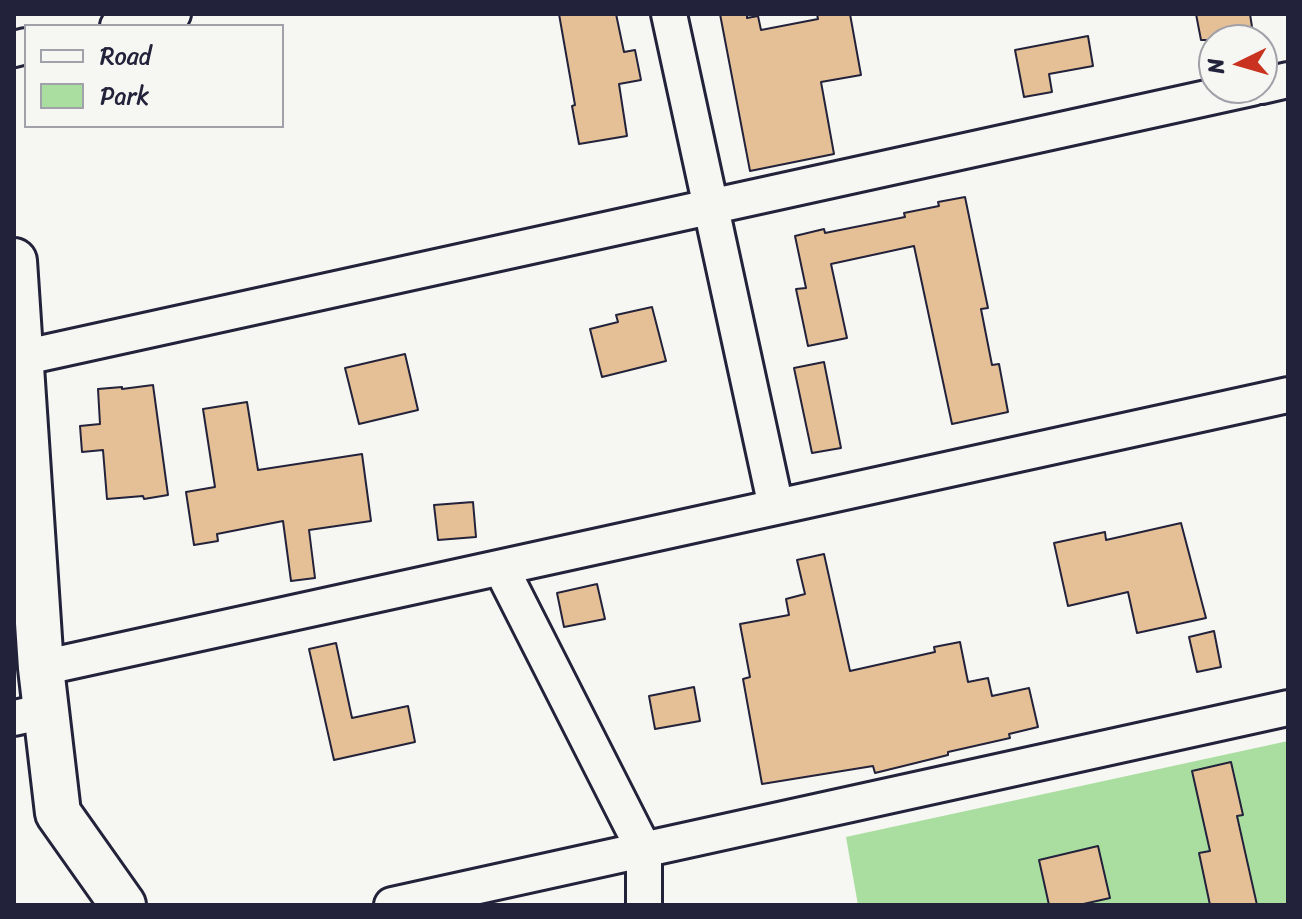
<!DOCTYPE html>
<style>
body{margin:0}
#map{position:relative;width:1302px;height:919px;overflow:hidden;background:#f6f6f2;font-family:Sriracha,sans-serif}
canvas{display:block}
.frame{position:absolute;inset:0;border:16px solid #22223b;pointer-events:none}
.legend{position:absolute;left:24px;top:24px;width:260px;height:104px;box-sizing:border-box;background:#f6f6f2;border:2px solid #a1a1a9;margin:0;padding:10px 14px;list-style:none;font-size:24px;color:#22223b}
.legend li{display:flex;align-items:center;gap:16px;height:40px}
.legend b{width:40px;border:2px solid #a1a1a9}
.north{position:absolute;left:1198px;top:24px;width:80px;height:80px;box-sizing:border-box;background:#f6f6f2;border:2px solid #a1a1a9;border-radius:50%;rotate:265deg;font-size:22px;font-weight:700;line-height:32px;text-align:center;color:#22223b}
.north::after{content:'';display:block;margin:auto;width:28px;height:36px;background:#c8321e;clip-path:polygon(50% 0,100% 100%,50% 72%,0 100%)}
</style>
<div id="map">
<canvas width="1302" height="919"></canvas>
<div class="frame"></div>
<ul class="legend">
<li><b style="height:10px;background:#f6f6f2"></b>Road</li>
<li><b style="height:22px;background:#aadea0"></b>Park</li>
</ul>
<div class="north">N</div>
</div>
<script>
const ctx = document.querySelector('canvas').getContext('2d');
ctx.lineJoin = 'round';
function paint(path, color) {
  ctx.fillStyle = color;
  ctx.fill(path, 'evenodd');
}
function poly(rows) {
  const path = new Path2D();
  for (const r of rows) {
    path.moveTo(r[0], r[1]);
    for (let i = 2; i < r.length; i += 2) path.lineTo(r[i], r[i + 1]);
  }
  return path;
}
function strokePath(path, color, width, dash) {
  ctx.strokeStyle = color;
  ctx.lineWidth = width;
  ctx.lineCap = dash ? 'butt' : 'round';
  ctx.setLineDash(dash || []);
  ctx.stroke(path);
}
const green = poly([
 [1288,741,1288,905,858,905,846,837]
]);
const building = poly([
 [559,14,616,14,624,52,635,50,641,80,619,84,627,136,579,144,572,106,575,105,559,14],
 [720,14,747,14,747,18,758,16,761,30,818,19,817,14,850,14,861,75,821,82,834,154,750,171,720,14],
 [1196,14,1250,14,1254,40,1201,40,1196,14],
 [1088,36,1093,66,1049,74,1052,92,1024,97,1015,50,1088,36],
 [965,197,988,308,981,309,992,365,999,364,1008,412,952,424,914,246,831,264,847,338,808,346,796,289,806,288,795,236,824,229,825,233,905,217,904,213,939,206,938,202,965,197],
 [652,307,666,361,602,377,590,329,618,322,616,315,652,307],
 [405,354,418,410,359,424,345,368,405,354],
 [824,362,841,448,812,453,794,368,824,362],
 [153,385,168,495,144,499,143,496,107,499,103,450,82,452,80,426,100,424,98,389,122,387,122,389,153,385],
 [247,402,258,470,362,454,371,521,309,530,315,578,291,581,283,521,217,534,218,541,194,545,186,492,215,487,203,409,247,402],
 [473,502,476,537,438,540,434,505,473,502],
 [1181,523,1206,618,1137,633,1128,592,1068,606,1054,543,1105,532,1106,540,1181,523],
 [824,554,850,671,935,652,934,647,960,642,968,682,988,678,992,696,1029,688,1038,727,1009,734,1010,738,948,752,948,755,875,773,873,766,762,784,743,679,750,677,740,624,789,615,786,599,805,594,797,560,824,554],
 [597,584,605,619,564,627,557,593,597,584],
 [1214,631,1221,667,1197,672,1189,637,1214,631],
 [336,643,352,718,408,706,415,742,334,760,309,649,336,643],
 [694,687,700,721,655,729,649,696,694,687],
 [1231,762,1243,815,1237,816,1257,905,1210,905,1199,853,1210,851,1192,771,1231,762],
 [1098,846,1110,898,1079,905,1049,905,1039,860,1098,846]
]);
const minor = poly([
 [669,14,776,507],
 [118,26,173,14],
 [14,49,26,46],
 [1262,86,1288,80],
 [21,358,1252,88],
 [501,568,644,850,644,905],
 [41,668,1288,395],
 [14,718,46,711],
 [392,905,1288,708]
]);
const secondary = poly([
 [14,261,41,668,58,813,123,905]
]);
paint(green, '#aadea0');
paint(building, '#e5c096');
strokePath(building, '#22223b', 2);
strokePath(minor, '#22223b', 40);
strokePath(secondary, '#22223b', 50);
strokePath(minor, '#f6f6f2', 34);
strokePath(secondary, '#f6f6f2', 44);
</script>
